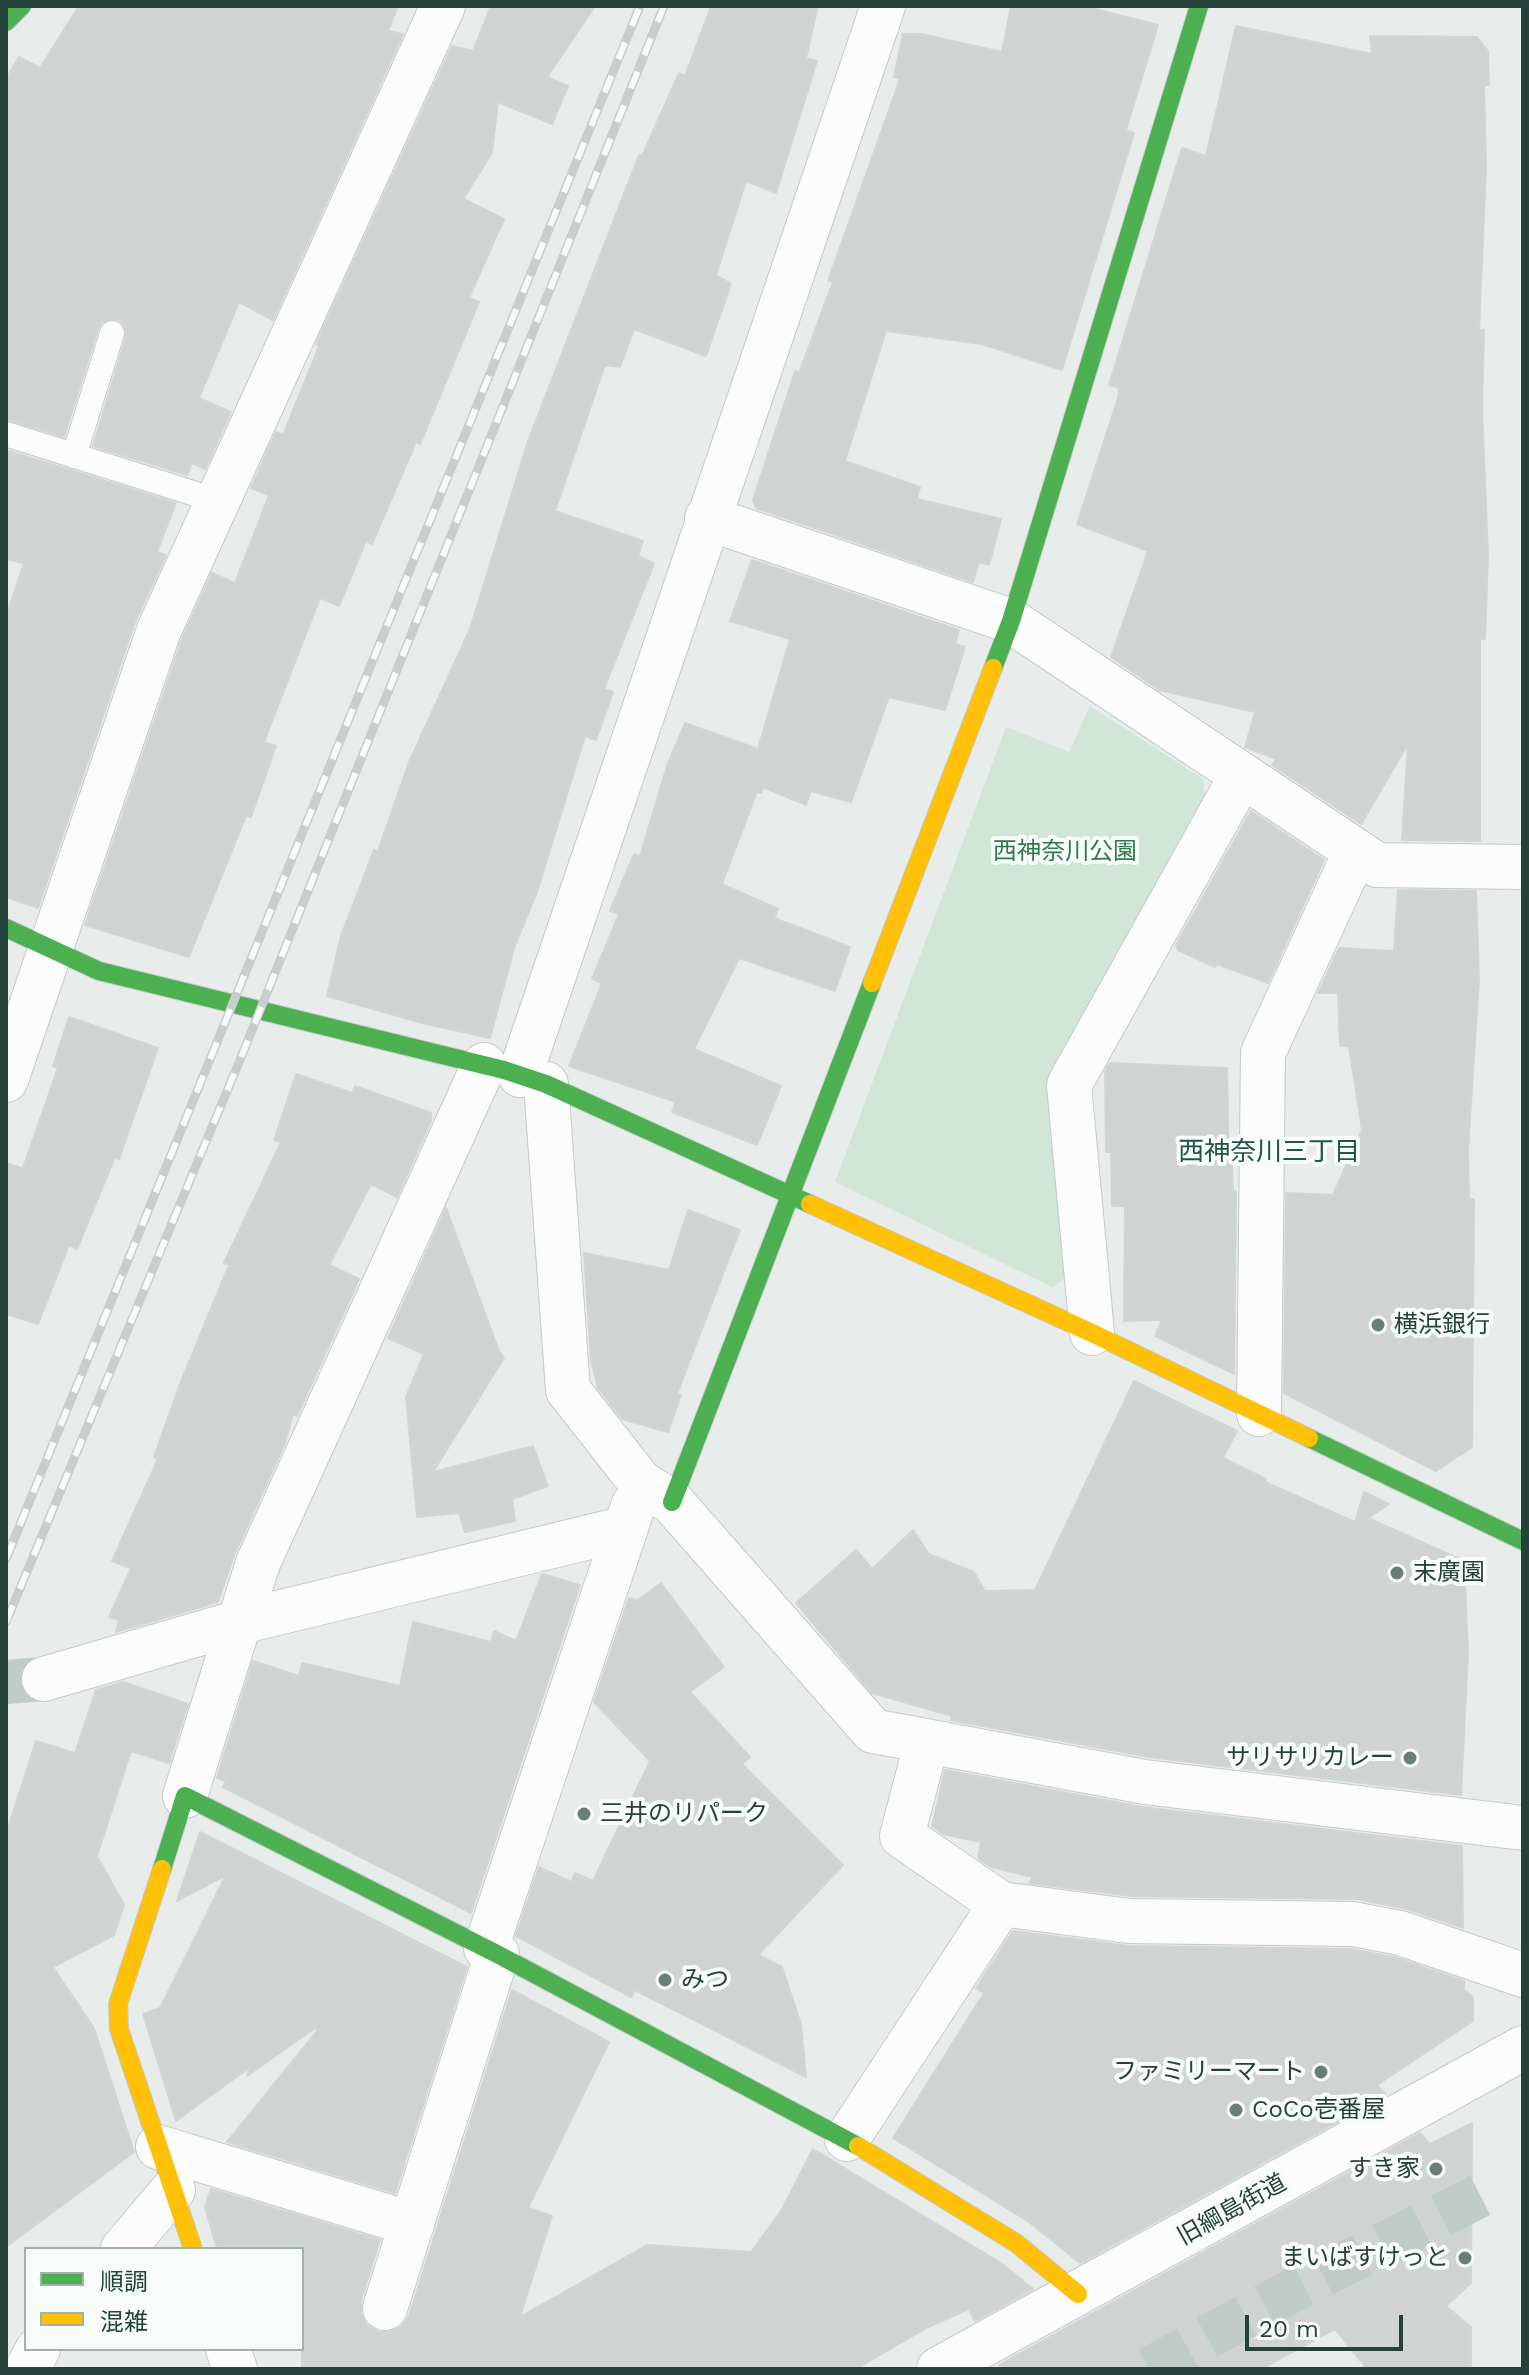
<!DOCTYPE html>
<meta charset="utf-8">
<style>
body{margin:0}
#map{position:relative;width:1529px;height:2375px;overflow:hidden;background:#e8edeb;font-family:"Work Sans","Noto Sans JP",sans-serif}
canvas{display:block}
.frame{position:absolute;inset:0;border:8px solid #24423a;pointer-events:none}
.legend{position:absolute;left:24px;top:2247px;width:280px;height:104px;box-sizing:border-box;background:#f7fbf9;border:2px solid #a3b1ad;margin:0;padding:10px 14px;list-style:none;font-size:24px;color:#24423a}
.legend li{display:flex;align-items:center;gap:16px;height:40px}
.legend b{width:40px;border:2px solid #a3b1ad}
.scale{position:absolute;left:1245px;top:2315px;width:158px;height:36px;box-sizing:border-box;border:4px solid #24423a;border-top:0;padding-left:10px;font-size:24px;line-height:28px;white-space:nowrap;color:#24423a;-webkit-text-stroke:6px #f7fbf9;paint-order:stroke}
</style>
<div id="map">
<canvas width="1529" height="2375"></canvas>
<div class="frame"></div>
<ul class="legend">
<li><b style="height:10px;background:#4caf50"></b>順調</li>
<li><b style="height:10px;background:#ffc107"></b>混雑</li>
</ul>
<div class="scale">20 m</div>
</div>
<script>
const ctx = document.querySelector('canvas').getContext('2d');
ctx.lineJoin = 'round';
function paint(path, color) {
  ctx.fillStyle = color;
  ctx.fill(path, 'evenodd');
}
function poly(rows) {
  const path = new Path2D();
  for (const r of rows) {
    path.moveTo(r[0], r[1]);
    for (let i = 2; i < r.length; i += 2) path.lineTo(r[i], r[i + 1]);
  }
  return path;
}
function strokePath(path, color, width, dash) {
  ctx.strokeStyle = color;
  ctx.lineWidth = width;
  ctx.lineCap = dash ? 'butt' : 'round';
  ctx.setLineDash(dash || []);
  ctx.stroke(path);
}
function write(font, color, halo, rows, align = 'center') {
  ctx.font = font + ' "Work Sans","Noto Sans JP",sans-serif';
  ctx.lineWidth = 8;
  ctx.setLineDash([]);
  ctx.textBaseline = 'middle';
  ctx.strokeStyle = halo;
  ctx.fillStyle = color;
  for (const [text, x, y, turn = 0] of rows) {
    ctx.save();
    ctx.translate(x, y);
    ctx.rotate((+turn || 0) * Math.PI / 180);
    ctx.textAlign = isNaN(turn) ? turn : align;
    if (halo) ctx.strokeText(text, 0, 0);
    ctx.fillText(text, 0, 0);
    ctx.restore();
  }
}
const green = poly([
 [1090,706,1203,779,1206,802,1052,1085,1069,1276,1052,1287,835,1182,1006,727,1069,752]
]);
const building = poly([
 [79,6,398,6,388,31,403,34,273,320,239,302,199,398,231,412,205,469,192,463,187,475,93,446,126,337,123,323,116,319,102,322,98,329,64,437,6,419,6,79,19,57,40,68,79,6],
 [491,6,595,6,547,77,568,86,552,124,498,102,492,153,463,199,504,219,469,298,479,302,420,444,416,442,372,544,366,541,339,606,320,598,264,742,276,746,251,817,246,816,189,957,85,925,182,639,212,573,235,583,269,495,251,488,276,432,283,435,319,346,316,344,452,46,473,51,491,6],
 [711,6,818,6,806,58,817,61,776,193,746,181,716,275,731,284,706,356,634,329,620,367,605,365,555,511,643,541,638,556,654,564,604,689,613,692,596,740,585,736,538,889,514,948,490,1038,426,1024,327,996,341,936,374,850,378,851,409,762,470,629,528,441,639,155,642,156,679,73,685,76,711,6],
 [1011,6,1083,6,1158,25,1126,130,1134,133,1062,370,982,344,886,331,845,461,920,487,917,499,1001,519,989,565,979,562,973,582,756,508,753,500,795,371,799,373,833,282,828,281,900,79,894,77,903,34,921,34,1002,52,1011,6],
 [1236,26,1372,54,1370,36,1477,37,1488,51,1489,85,1484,85,1486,168,1479,330,1484,330,1482,408,1488,555,1485,639,1480,639,1480,841,1402,840,1408,744,1361,824,1272,765,1276,759,1245,747,1255,712,1159,690,1111,657,1148,551,1077,524,1118,398,1119,388,1109,385,1182,148,1206,156,1236,26],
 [6,450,176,503,157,552,166,555,135,622,38,908,6,897,6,617,24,563,6,559,6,450],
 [752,560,959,630,955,644,965,647,945,710,889,697,851,802,811,791,806,805,763,787,761,793,757,792,722,884,778,909,774,918,850,947,835,991,739,958,694,1049,781,1086,757,1145,672,1112,676,1102,569,1066,602,983,592,979,619,914,610,911,634,854,640,856,667,766,685,723,758,749,790,639,730,621,752,560],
 [1251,811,1324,860,1268,983,1217,964,1215,967,1178,950,1176,945,1251,811],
 [1398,890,1476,891,1479,978,1468,1150,1469,1199,1474,1199,1472,1447,1436,1471,1284,1393,1286,1193,1333,1195,1362,1130,1349,1046,1340,1046,1338,993,1318,993,1339,948,1394,951,1398,890],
 [69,1017,158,1048,119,1159,115,1157,77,1249,69,1245,38,1324,6,1314,6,1163,23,1168,58,1068,53,1066,69,1017],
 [1110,1063,1227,1068,1229,1165,1232,1165,1233,1191,1236,1191,1234,1374,1155,1336,1162,1320,1124,1321,1125,1206,1112,1206,1111,1152,1106,1152,1105,1071,1110,1063],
 [296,1074,352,1093,355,1086,431,1113,431,1121,397,1197,371,1184,329,1265,359,1279,297,1416,293,1414,285,1443,235,1553,218,1602,116,1632,119,1620,109,1617,131,1568,112,1561,158,1459,154,1457,180,1384,229,1265,224,1263,281,1142,274,1140,296,1074],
 [446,1208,499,1351,504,1358,433,1472,533,1446,548,1486,512,1499,515,1521,465,1532,459,1513,417,1517,406,1397,424,1354,388,1338,446,1208],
 [688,1210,740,1230,677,1394,681,1395,668,1432,622,1419,598,1388,591,1359,584,1253,669,1270,688,1210],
 [1134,1381,1237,1431,1223,1458,1266,1479,1265,1482,1355,1522,1364,1492,1389,1504,1368,1518,1464,1561,1468,1652,1461,1795,1149,1757,951,1720,952,1716,872,1693,796,1603,856,1550,872,1569,913,1530,929,1554,974,1572,985,1591,1035,1590,1134,1381],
 [542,1574,580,1585,471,1913,223,1787,226,1781,217,1778,253,1661,299,1676,302,1663,400,1686,413,1622,491,1642,494,1631,516,1641,542,1574],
 [661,1583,724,1667,690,1692,750,1757,742,1764,843,1865,758,1955,782,1967,801,2024,806,2077,635,1990,631,1997,516,1936,539,1867,571,1882,575,1873,593,1881,650,1761,594,1702,629,1598,638,1600,661,1583],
 [123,1682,188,1704,169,1763,131,1751,97,1856,124,1905,114,1935,53,1967,94,2028,134,2152,6,2247,6,1834,36,1741,75,1753,96,1690,123,1682],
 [945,1770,1142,1807,1462,1846,1463,1928,1408,1909,1357,1899,1131,1896,1029,1883,1033,1877,991,1867,978,1858,981,1842,943,1834,932,1826,945,1770],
 [200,1832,467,1967,395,2193,227,2142,318,2030,315,2028,247,2076,249,2068,176,2121,143,2014,160,2008,226,1875,177,1901,200,1832],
 [1013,1931,1128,1946,1350,1949,1394,1957,1464,1981,1464,1990,1473,1997,1473,2021,1377,2085,1386,2095,1080,2263,1029,2222,893,2138,984,1993,976,1988,1013,1931],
 [512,1990,609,2042,528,2208,552,2216,520,2317,647,2245,751,2252,781,2211,813,2149,1001,2263,1033,2289,975,2321,969,2309,928,2327,856,2369,302,2369,302,2249,217,2249,205,2207,211,2189,380,2240,361,2300,361,2314,367,2325,378,2332,390,2332,401,2327,409,2316,512,1990],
 [1472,2123,1471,2283,1446,2306,1471,2327,1471,2369,1367,2369,1335,2329,1261,2369,1001,2369,999,2365,1420,2133,1430,2144,1472,2123]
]);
const streetTunnel = poly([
 [6,1682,44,1679],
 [1149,2369,1301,2286,1485,2193]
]);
const lane = poly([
 [6,434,218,501],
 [74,456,112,333]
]);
const street = poly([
 [707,518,1011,621,1377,865,1523,867],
 [520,1075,883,6],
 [6,1080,159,630,443,6],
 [546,1084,568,1390,641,1483,672,1502,873,1731,1145,1782,1523,1828],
 [1092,1333,1069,1085,1242,775],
 [1259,1414,1263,1053,1356,851],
 [44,1679,236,1623,626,1528],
 [927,1741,902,1836,1001,1904,1129,1921,1353,1924,1400,1933,1523,1975],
 [185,1796,258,1563,484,1065],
 [486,1948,633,1506],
 [847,2139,1001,1904],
 [158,2147,412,2224],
 [123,2249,173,2190],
 [385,2308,497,1954],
 [228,2349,235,2369],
 [27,2369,38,2349],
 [939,2369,1523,2048]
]);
const fast = poly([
 [6,22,22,6],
 [993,668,1011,621,1199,6],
 [6,928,99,971,504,1070,546,1084,810,1204],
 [1309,1438,1523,1541],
 [672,1502,872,983],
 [162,1869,185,1796,497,1954,858,2146]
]);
const slow = poly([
 [872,983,993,668],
 [810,1204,1092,1333,1309,1438],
 [162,1869,118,2004,119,2029,193,2249],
 [858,2146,1016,2243,1078,2294]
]);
const rail = poly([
 [6,1559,640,6],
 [6,1622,240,1060,664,6]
]);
const markers = [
 [1378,1325,8,"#697e78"],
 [1397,1573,8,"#697e78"],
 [1410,1758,8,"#697e78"],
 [584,1814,8,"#697e78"],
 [665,1980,8,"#697e78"],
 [1321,2072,8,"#697e78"],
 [1236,2110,8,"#697e78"],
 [1436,2169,8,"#697e78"],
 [1465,2258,8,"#697e78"]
];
const parkNames = [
 ["西神奈川公園",1065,852]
];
const poiNames = [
 ["横浜銀行",1394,1325],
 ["末廣園",1413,1573],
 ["サリサリカレー",1394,1758,"right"],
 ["三井のリパーク",600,1814],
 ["みつ",681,1980],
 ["ファミリーマート",1305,2072,"right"],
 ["CoCo壱番屋",1252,2110],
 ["すき家",1420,2169,"right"],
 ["まいばすけっと",1449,2258,"right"]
];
const streetNames = [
 ["旧綱島街道",1232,2210,-29]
];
const neighbourhoodNames = [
 ["西神奈川三丁目",1269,1152]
];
paint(green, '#d1e6d8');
paint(building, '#cfd4d2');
strokePath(building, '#d1d6d4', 2);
strokePath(streetTunnel, '#c1cbc8', 44, [44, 22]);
strokePath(lane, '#c5cac8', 26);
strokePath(street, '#c5cac8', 46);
strokePath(fast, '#c3cbc8', 20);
strokePath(slow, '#c3cbc8', 20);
strokePath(lane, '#fcfcfc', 24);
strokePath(street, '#fcfcfc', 44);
strokePath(fast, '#4caf50', 18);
strokePath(slow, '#ffc107', 18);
strokePath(rail, '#c9cdcc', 9);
strokePath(rail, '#f7fbf9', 6, [18]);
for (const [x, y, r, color] of markers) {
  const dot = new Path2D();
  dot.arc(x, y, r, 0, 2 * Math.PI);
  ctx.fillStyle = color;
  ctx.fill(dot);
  strokePath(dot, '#f7fbf9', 3);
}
write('24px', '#2d7a4b', '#f7fbf9', parkNames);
write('24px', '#24423a', '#f7fbf9', poiNames, 'left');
write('24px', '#24423a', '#f7fbf9', streetNames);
write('26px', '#1f5548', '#f7fbf9', neighbourhoodNames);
</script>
